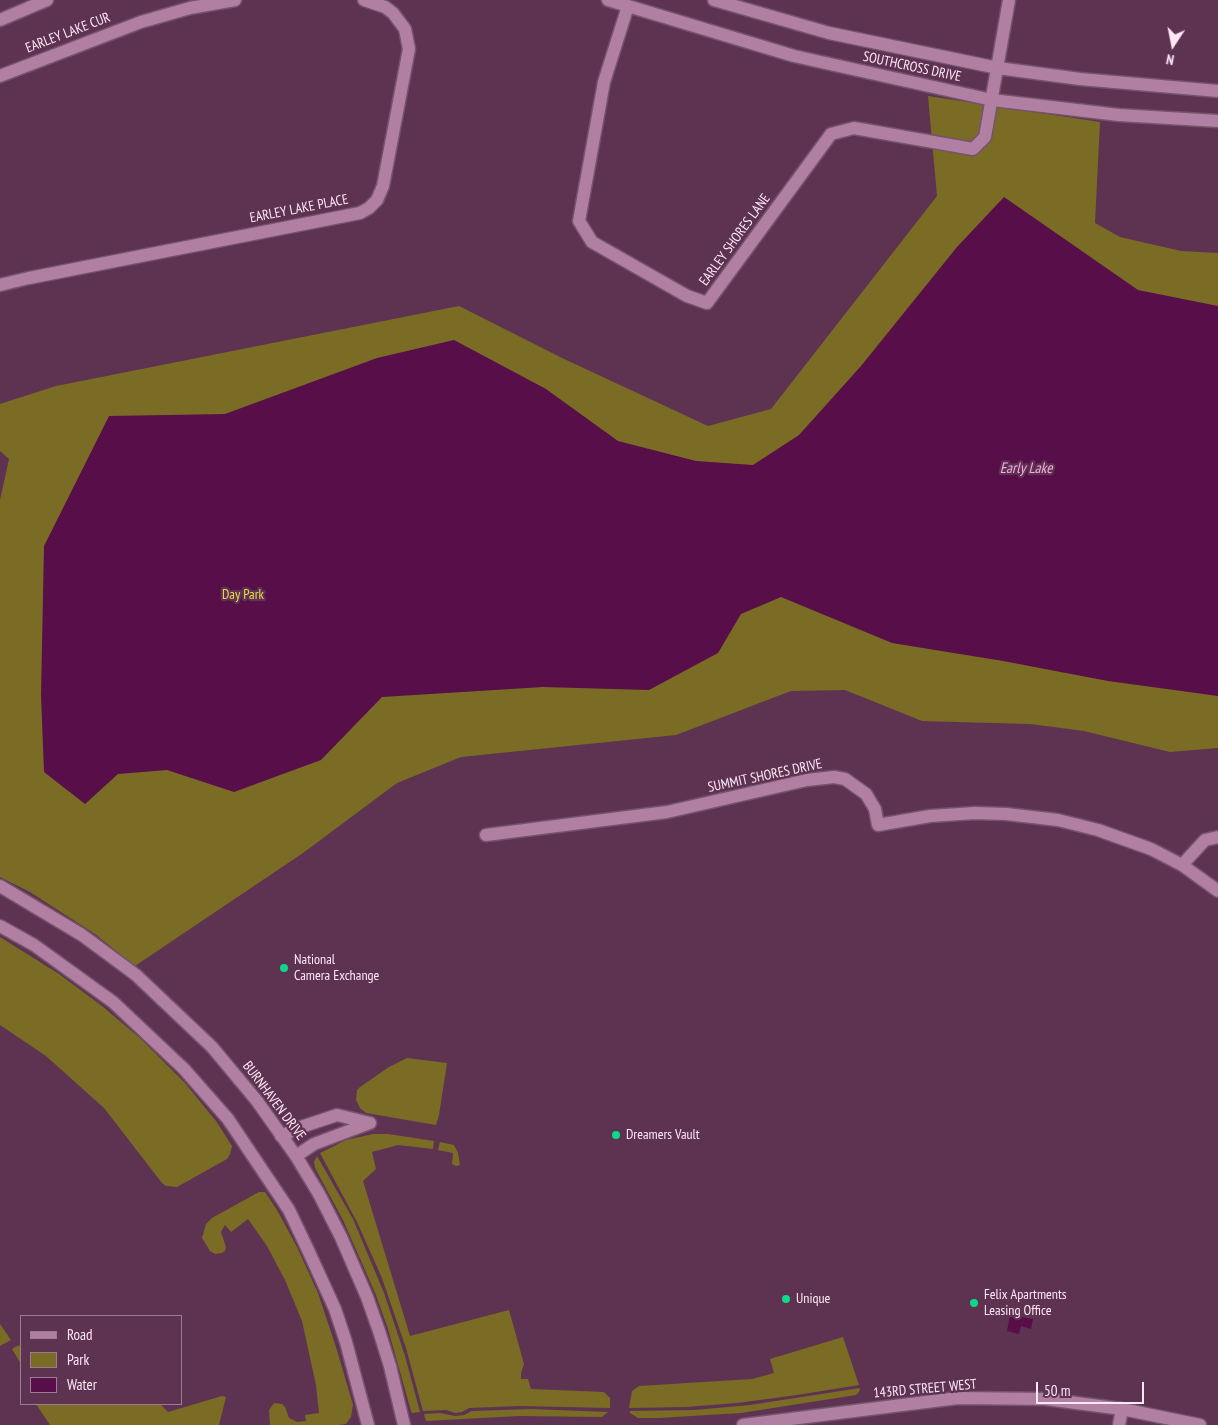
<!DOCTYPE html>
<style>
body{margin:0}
#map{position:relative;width:1218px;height:1425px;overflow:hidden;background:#5e3352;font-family:"PT Sans Narrow",sans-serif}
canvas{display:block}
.legend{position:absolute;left:20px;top:1315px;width:162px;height:90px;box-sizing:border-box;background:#5e3352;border:1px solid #9e7b93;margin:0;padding:6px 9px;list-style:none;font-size:15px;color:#fde7f5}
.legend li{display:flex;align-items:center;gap:10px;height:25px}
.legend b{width:25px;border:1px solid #9e7b93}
.north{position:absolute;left:1148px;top:20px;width:50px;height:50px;-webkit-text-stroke:4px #5e3352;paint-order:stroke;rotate:191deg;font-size:14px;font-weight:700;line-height:20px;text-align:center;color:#fde7f5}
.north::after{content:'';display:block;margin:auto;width:18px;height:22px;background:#fde7f5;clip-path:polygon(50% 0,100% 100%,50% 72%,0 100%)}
.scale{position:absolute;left:1036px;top:1382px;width:108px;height:22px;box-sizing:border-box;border:2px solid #fde7f5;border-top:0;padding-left:6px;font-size:15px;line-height:18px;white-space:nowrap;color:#fde7f5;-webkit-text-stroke:4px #5e3352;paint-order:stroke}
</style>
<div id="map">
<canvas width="1218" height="1425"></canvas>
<ul class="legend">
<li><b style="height:6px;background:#b07fa1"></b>Road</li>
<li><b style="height:14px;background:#7a6c25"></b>Park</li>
<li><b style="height:14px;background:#580e48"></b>Water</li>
</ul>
<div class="north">N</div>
<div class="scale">50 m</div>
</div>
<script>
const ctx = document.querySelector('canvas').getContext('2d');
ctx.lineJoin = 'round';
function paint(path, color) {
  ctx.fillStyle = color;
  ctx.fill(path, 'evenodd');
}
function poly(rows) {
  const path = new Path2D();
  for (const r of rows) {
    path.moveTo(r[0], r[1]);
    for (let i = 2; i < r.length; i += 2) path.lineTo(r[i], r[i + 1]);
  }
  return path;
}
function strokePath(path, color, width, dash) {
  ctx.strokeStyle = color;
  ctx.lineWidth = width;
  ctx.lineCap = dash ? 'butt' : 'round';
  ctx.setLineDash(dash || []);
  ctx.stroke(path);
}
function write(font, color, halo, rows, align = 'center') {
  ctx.font = font + ' "PT Sans Narrow",sans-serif';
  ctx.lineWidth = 4.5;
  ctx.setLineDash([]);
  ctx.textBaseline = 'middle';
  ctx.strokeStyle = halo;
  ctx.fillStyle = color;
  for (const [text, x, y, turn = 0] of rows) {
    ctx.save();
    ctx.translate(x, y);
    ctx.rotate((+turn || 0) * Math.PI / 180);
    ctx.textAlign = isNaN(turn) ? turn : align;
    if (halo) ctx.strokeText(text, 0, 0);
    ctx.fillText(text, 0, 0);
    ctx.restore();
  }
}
const green = poly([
 [928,96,1100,122,1095,223,1120,237,1181,251,1218,253,1218,748,1170,752,1084,731,1030,724,922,721,845,690,791,691,676,735,461,757,397,783,303,853,135,966,95,934,30,892,0,877,0,500,9,459,0,451,0,404,56,386,459,306,562,358,708,426,771,409,937,196],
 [0,937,59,974,102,1006,141,1039,185,1083,216,1121,232,1146,230,1154,227,1159,177,1187,166,1186,162,1183,104,1108,46,1056,0,1025],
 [407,1058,447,1063,439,1115,436,1125,366,1113,360,1108,356,1100,357,1090,360,1087,389,1067],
 [373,1134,388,1134,434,1141,433,1149,398,1145,372,1152,376,1169,363,1181,410,1336,509,1310,524,1364,521,1373,521,1379,528,1379,531,1389,604,1392,610,1398,610,1408,519,1406,469,1408,462,1412,455,1413,446,1410,423,1411,406,1348,382,1278,357,1222,320,1153,346,1140],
 [440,1142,454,1145,458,1153,460,1165,456,1166,452,1164,453,1153,438,1150],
 [317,1156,353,1219,384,1293,405,1356,420,1412,412,1413,411,1411,388,1329,376,1295,343,1220,315,1168,314,1162],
 [259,1192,265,1192,277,1210,297,1247,318,1293,336,1347,353,1405,351,1417,346,1424,338,1425,270,1425,269,1410,274,1403,282,1404,285,1407,289,1418,297,1422,306,1421,305,1415,319,1413,316,1385,302,1321,285,1280,267,1246,248,1219,231,1232,225,1225,221,1232,226,1247,225,1251,222,1253,215,1254,210,1251,202,1238,206,1224,212,1218],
 [0,1324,11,1340,0,1346],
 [843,1337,859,1385,797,1395,737,1403,686,1407,629,1408,632,1391,639,1386,752,1379,774,1373,770,1359],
 [19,1345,21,1349,21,1364,12,1349],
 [860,1388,859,1392,856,1395,741,1413,659,1418,638,1418,630,1413,630,1411,694,1410,750,1405],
 [222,1396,226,1397,219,1425,50,1425,36,1404,160,1404,168,1412],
 [531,1409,608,1412,602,1417,519,1416,426,1421,424,1414,440,1413,455,1416,464,1415,472,1411]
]);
const water = poly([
 [1004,197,1138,290,1218,306,1218,696,1108,681,1003,661,892,643,781,597,741,614,718,653,649,690,543,687,382,697,321,760,234,792,167,770,118,774,85,804,44,772,41,695,44,546,109,416,225,414,377,358,454,340,546,389,618,441,696,461,753,465,799,435,861,366,957,247],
 [1010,1315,1033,1319,1031,1329,1021,1326,1019,1334,1007,1331]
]);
const minor = poly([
 [628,6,604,82,579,221,592,242,687,296,707,303,831,134,854,128,973,149,985,137,1009,0],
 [0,76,141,22,190,8,235,0],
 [0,285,29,278,360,213,369,208,377,200,383,186,409,49,405,29,393,13,385,7,364,0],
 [486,835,667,812,807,780,834,777,845,779,866,794,875,809,878,825,930,816,975,813,1006,814,1058,820,1098,830,1151,849,1182,865,1218,891],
 [1182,865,1205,840,1218,837],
 [281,1136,301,1127,337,1115,370,1123],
 [296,1156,314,1144,370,1123]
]);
const tertiary = poly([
 [608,0,794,56,992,100,1119,115,1218,121],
 [714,0,829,33,998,68,1080,79,1218,91],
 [0,20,47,0],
 [0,886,82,935,136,975,212,1047,257,1101,296,1156,319,1194,341,1237,367,1297,379,1331,390,1366,404,1425],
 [0,926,34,945,113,1002,184,1069,228,1119,289,1210,308,1250,335,1309,346,1342,368,1425],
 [743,1425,958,1398,1046,1399,1122,1409,1200,1425],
 [1119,1425,1122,1409]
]);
const markers = [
 [284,968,5,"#0ed98a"],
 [616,1135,5,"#0ed98a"],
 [786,1299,5,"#0ed98a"],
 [974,1303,5,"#0ed98a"]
];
const streetNames = [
 ["EARLEY LAKE CUR",68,33,-21],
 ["SOUTHCROSS DRIVE",912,67,12],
 ["EARLEY LAKE PLACE",299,209,-11],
 ["EARLEY SHORES LANE",735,240,-54],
 ["SUMMIT SHORES DRIVE",765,776,-12],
 ["BURNHAVEN DRIVE",274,1101,53],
 ["143RD STREET WEST",925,1389,-5]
];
const parkNames = [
 ["Day Park",243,595]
];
const poiNames = [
 ["National",294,960],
 ["Camera Exchange",294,976],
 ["Dreamers Vault",626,1135],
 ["Felix Apartments",984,1295],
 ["Leasing Office",984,1311],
 ["Unique",796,1299]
];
const waterNames = [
 ["Early Lake",1026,469]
];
paint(green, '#7a6c25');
paint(water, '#580e48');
strokePath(minor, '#76536d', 15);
strokePath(tertiary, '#76536d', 15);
strokePath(minor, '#b07fa1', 12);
strokePath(tertiary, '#b07fa1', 12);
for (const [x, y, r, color] of markers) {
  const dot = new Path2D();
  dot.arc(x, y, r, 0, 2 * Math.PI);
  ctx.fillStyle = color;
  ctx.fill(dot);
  strokePath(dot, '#5e3352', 2);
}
write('14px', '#fde7f5', '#5e3352', streetNames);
write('14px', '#f0d64d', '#5e3352', parkNames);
write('14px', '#fde7f5', '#5e3352', poiNames, 'left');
write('italic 15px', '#fca8e3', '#5e3352', waterNames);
</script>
